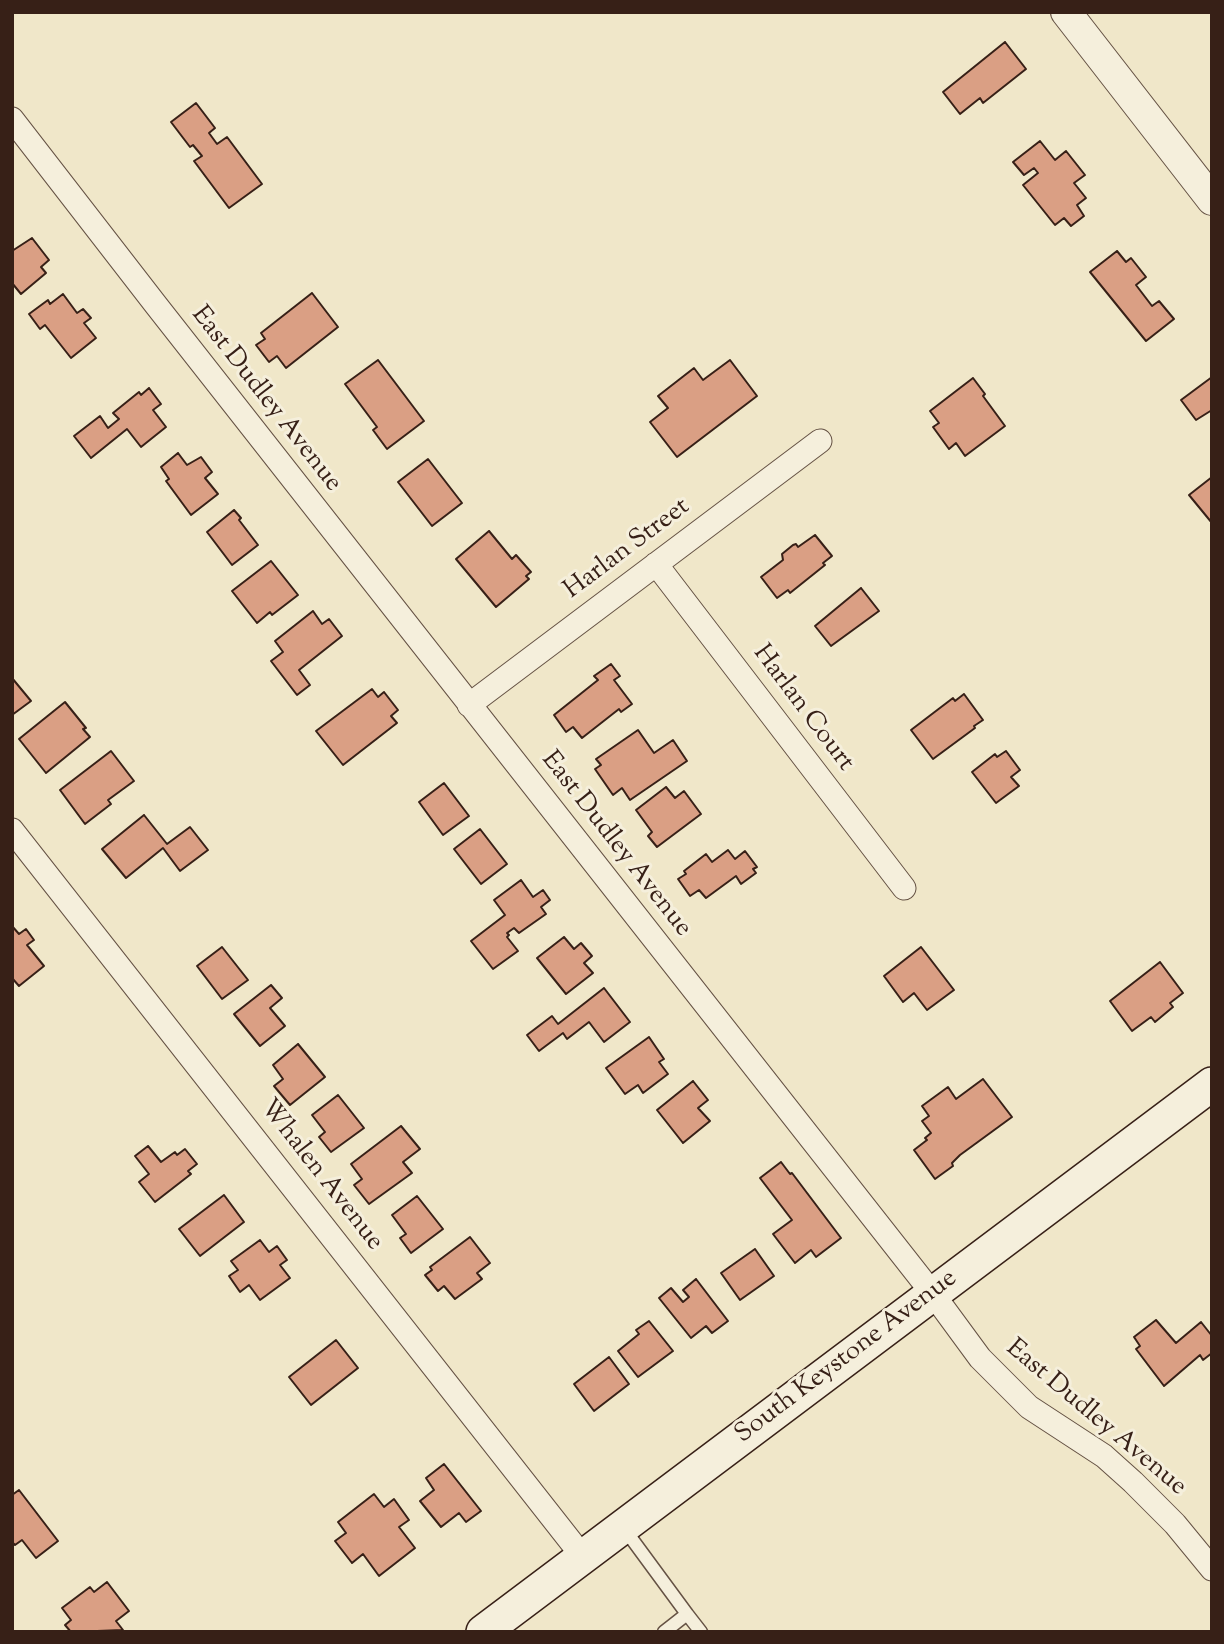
<!DOCTYPE html>
<style>
body{margin:0}
#map{position:relative;width:1224px;height:1644px;overflow:hidden;background:#f0e7c9;font-family:"Sorts Mill Goudy",serif}
canvas{display:block}
.frame{position:absolute;inset:0;border:14px solid #372017;pointer-events:none}
</style>
<div id="map">
<canvas width="1224" height="1644"></canvas>
<div class="frame"></div>
</div>
<script>
const ctx = document.querySelector('canvas').getContext('2d');
ctx.lineJoin = 'round';
function paint(path, color) {
  ctx.fillStyle = color;
  ctx.fill(path, 'evenodd');
}
function poly(rows) {
  const path = new Path2D();
  for (const r of rows) {
    path.moveTo(r[0], r[1]);
    for (let i = 2; i < r.length; i += 2) path.lineTo(r[i], r[i + 1]);
  }
  return path;
}
function strokePath(path, color, width, dash) {
  ctx.strokeStyle = color;
  ctx.lineWidth = width;
  ctx.lineCap = dash ? 'butt' : 'round';
  ctx.setLineDash(dash || []);
  ctx.stroke(path);
}
function write(font, color, halo, rows, align = 'center') {
  ctx.font = font + ' "Sorts Mill Goudy",serif';
  ctx.lineWidth = 6;
  ctx.setLineDash([]);
  ctx.textBaseline = 'middle';
  ctx.strokeStyle = halo;
  ctx.fillStyle = color;
  for (const [text, x, y, turn = 0] of rows) {
    ctx.save();
    ctx.translate(x, y);
    ctx.rotate((+turn || 0) * Math.PI / 180);
    ctx.textAlign = isNaN(turn) ? turn : align;
    if (halo) ctx.strokeText(text, 0, 0);
    ctx.fillText(text, 0, 0);
    ctx.restore();
  }
}
const building = poly([
 [1005,42,1026,69,983,103,980,98,960,114,943,92,1005,42],
 [196,103,215,128,209,133,217,144,227,137,262,184,229,208,194,161,202,156,193,145,190,147,171,122,196,103],
 [1040,141,1055,160,1066,151,1085,175,1074,183,1086,198,1077,205,1084,216,1071,226,1064,218,1055,225,1023,185,1038,173,1034,168,1024,175,1013,162,1040,141],
 [32,238,49,260,41,267,46,273,21,294,12,283,12,251,32,238],
 [1117,251,1126,262,1131,258,1146,277,1136,285,1152,306,1159,301,1174,319,1146,341,1090,272,1117,251],
 [312,293,338,327,286,368,277,356,269,362,256,345,265,339,261,333,312,293],
 [63,294,77,313,83,309,91,318,84,323,96,338,71,358,45,325,40,329,29,314,48,300,50,304,63,294],
 [378,360,424,421,387,449,373,430,377,427,345,384,378,360],
 [730,360,757,396,677,457,650,422,668,408,658,396,694,368,703,380,730,360],
 [1212,377,1212,410,1196,420,1181,400,1212,377],
 [973,378,985,394,983,396,1005,426,965,456,956,443,949,449,933,427,939,423,930,411,973,378],
 [149,388,161,404,153,410,166,427,141,447,127,429,91,458,74,436,100,416,108,428,119,419,113,413,139,392,141,395,149,388],
 [178,453,187,465,201,457,212,472,205,478,218,494,191,515,166,481,169,479,161,467,178,453],
 [428,459,462,503,432,526,398,482,428,459],
 [1212,477,1212,523,1189,495,1212,477],
 [234,510,241,518,239,520,258,545,232,565,207,532,234,510],
 [489,531,512,559,516,555,531,572,526,576,529,579,496,607,456,559,489,531],
 [815,535,832,556,823,563,825,565,790,593,788,590,777,598,761,577,783,560,782,554,793,545,796,544,798,547,815,535],
 [271,561,298,595,272,615,270,612,257,623,232,591,271,561],
 [861,588,879,611,831,646,815,626,861,588],
 [313,611,322,624,329,619,342,636,299,670,310,685,297,695,271,661,283,652,275,641,313,611],
 [611,664,620,676,614,680,632,704,621,712,619,709,582,738,573,727,566,732,554,715,598,680,594,676,611,664],
 [12,678,31,701,12,715,12,678],
 [372,689,378,697,384,692,398,710,391,716,397,723,343,765,316,731,372,689],
 [964,694,983,720,974,726,975,728,933,759,911,730,953,698,955,701,964,694],
 [65,702,86,728,83,729,90,737,46,773,19,739,65,702],
 [638,730,654,753,673,740,687,761,630,800,622,788,613,795,595,769,601,765,596,759,638,730],
 [111,751,134,781,108,800,111,804,85,824,60,790,111,751],
 [1006,751,1020,770,1011,777,1019,786,996,803,972,772,995,754,997,757,1006,751],
 [444,783,469,816,443,835,419,802,444,783],
 [666,787,675,798,684,791,701,814,657,847,648,836,652,832,636,810,666,787],
 [144,815,167,844,190,827,208,850,180,871,163,848,126,878,102,849,144,815],
 [480,829,507,864,481,884,454,849,480,829],
 [728,850,735,859,745,851,757,867,753,869,756,873,741,884,736,876,706,898,699,890,690,896,678,879,686,874,684,871,706,854,712,862,728,850],
 [521,880,533,897,543,890,550,900,541,907,546,914,519,933,514,928,507,933,509,935,507,937,518,951,493,969,471,941,505,915,494,900,521,880],
 [12,926,19,934,26,929,34,940,27,945,44,966,19,986,12,978,12,926],
 [564,937,574,949,581,943,592,956,584,963,593,973,566,994,537,958,564,937],
 [222,947,248,980,222,999,197,966,222,947],
 [921,947,954,990,927,1010,914,993,903,1002,884,976,921,947],
 [1160,962,1183,993,1170,1003,1173,1007,1155,1022,1151,1017,1132,1031,1110,1001,1160,962],
 [271,985,282,998,270,1008,285,1026,260,1046,234,1014,271,985],
 [604,988,630,1022,604,1042,589,1022,567,1039,563,1033,539,1051,527,1035,552,1016,558,1024,604,988],
 [649,1037,664,1059,659,1062,668,1074,643,1093,638,1085,625,1094,606,1068,649,1037],
 [298,1044,325,1077,290,1105,274,1086,283,1079,273,1065,298,1044],
 [983,1079,1012,1117,960,1155,952,1163,953,1166,935,1179,914,1150,927,1140,925,1138,931,1133,922,1121,929,1116,922,1106,948,1087,956,1099,983,1079],
 [693,1081,708,1100,698,1108,710,1121,683,1143,657,1110,693,1081],
 [338,1095,364,1128,331,1152,319,1137,325,1132,312,1115,338,1095],
 [401,1126,420,1149,403,1162,412,1173,369,1204,354,1185,362,1179,351,1164,401,1126],
 [148,1146,161,1162,175,1152,177,1155,185,1149,197,1164,188,1171,191,1174,155,1202,139,1182,149,1174,135,1156,148,1146],
 [781,1162,790,1174,792,1173,841,1238,816,1257,811,1250,795,1263,773,1234,792,1220,760,1178,781,1162],
 [224,1195,244,1222,200,1256,179,1229,224,1195],
 [417,1196,443,1229,411,1253,400,1238,406,1234,392,1215,417,1196],
 [470,1237,490,1263,477,1273,482,1279,455,1299,444,1286,438,1291,425,1275,432,1270,430,1267,470,1237],
 [260,1240,269,1252,277,1246,287,1260,280,1265,290,1278,260,1300,249,1285,240,1292,229,1276,238,1270,231,1261,260,1240],
 [755,1249,774,1276,740,1300,721,1273,755,1249],
 [696,1279,728,1321,712,1333,706,1326,691,1338,659,1298,671,1288,683,1302,689,1297,683,1290,696,1279],
 [1156,1320,1176,1343,1201,1322,1212,1336,1212,1353,1203,1360,1200,1355,1164,1386,1136,1349,1140,1346,1134,1337,1156,1320],
 [649,1321,673,1351,638,1377,618,1351,639,1334,636,1330,649,1321],
 [336,1340,358,1368,311,1405,289,1377,336,1340],
 [609,1357,629,1384,594,1411,574,1384,609,1357],
 [444,1464,481,1511,466,1522,459,1513,441,1527,420,1501,434,1490,426,1478,444,1464],
 [19,1490,58,1541,36,1558,22,1540,15,1545,12,1542,12,1495,19,1490],
 [374,1494,384,1507,394,1499,409,1520,399,1527,415,1548,379,1576,363,1554,352,1563,335,1541,346,1533,338,1522,374,1494],
 [107,1582,129,1611,116,1621,123,1630,71,1632,65,1625,71,1620,62,1608,90,1587,94,1592,107,1582]
]);
const service = poly([
 [623,1527,687,1614,664,1632],
 [687,1614,701,1632]
]);
const minor = poly([
 [12,119,156,305,933,1294,980,1358,1029,1407,1104,1456,1133,1482,1175,1524,1212,1569],
 [656,564,904,888],
 [469,705,820,441],
 [12,830,583,1557]
]);
const tertiary = poly([
 [1066,12,1212,200]
]);
const secondary = poly([
 [483,1632,1212,1084]
]);
const streetNames = [
 ["East Dudley Avenue",265,400,52],
 ["Harlan Street",628,550,-37],
 ["Harlan Court",802,709,53],
 ["East Dudley Avenue",615,845,52],
 ["Whalen Avenue",320,1176,52],
 ["South Keystone Avenue",847,1358,-37],
 ["East Dudley Avenue",1095,1419,40]
];
paint(building, '#da9f84');
strokePath(building, '#372017', 2);
strokePath(service, '#655244', 15);
strokePath(minor, '#655244', 25);
strokePath(tertiary, '#655244', 32);
strokePath(secondary, '#372017', 36);
strokePath(service, '#f5efdc', 12);
strokePath(minor, '#f5efdc', 23);
strokePath(tertiary, '#f5efdc', 30);
strokePath(secondary, '#f5efdc', 33);
write('26px', '#372017', '#f5efdc', streetNames);
</script>
